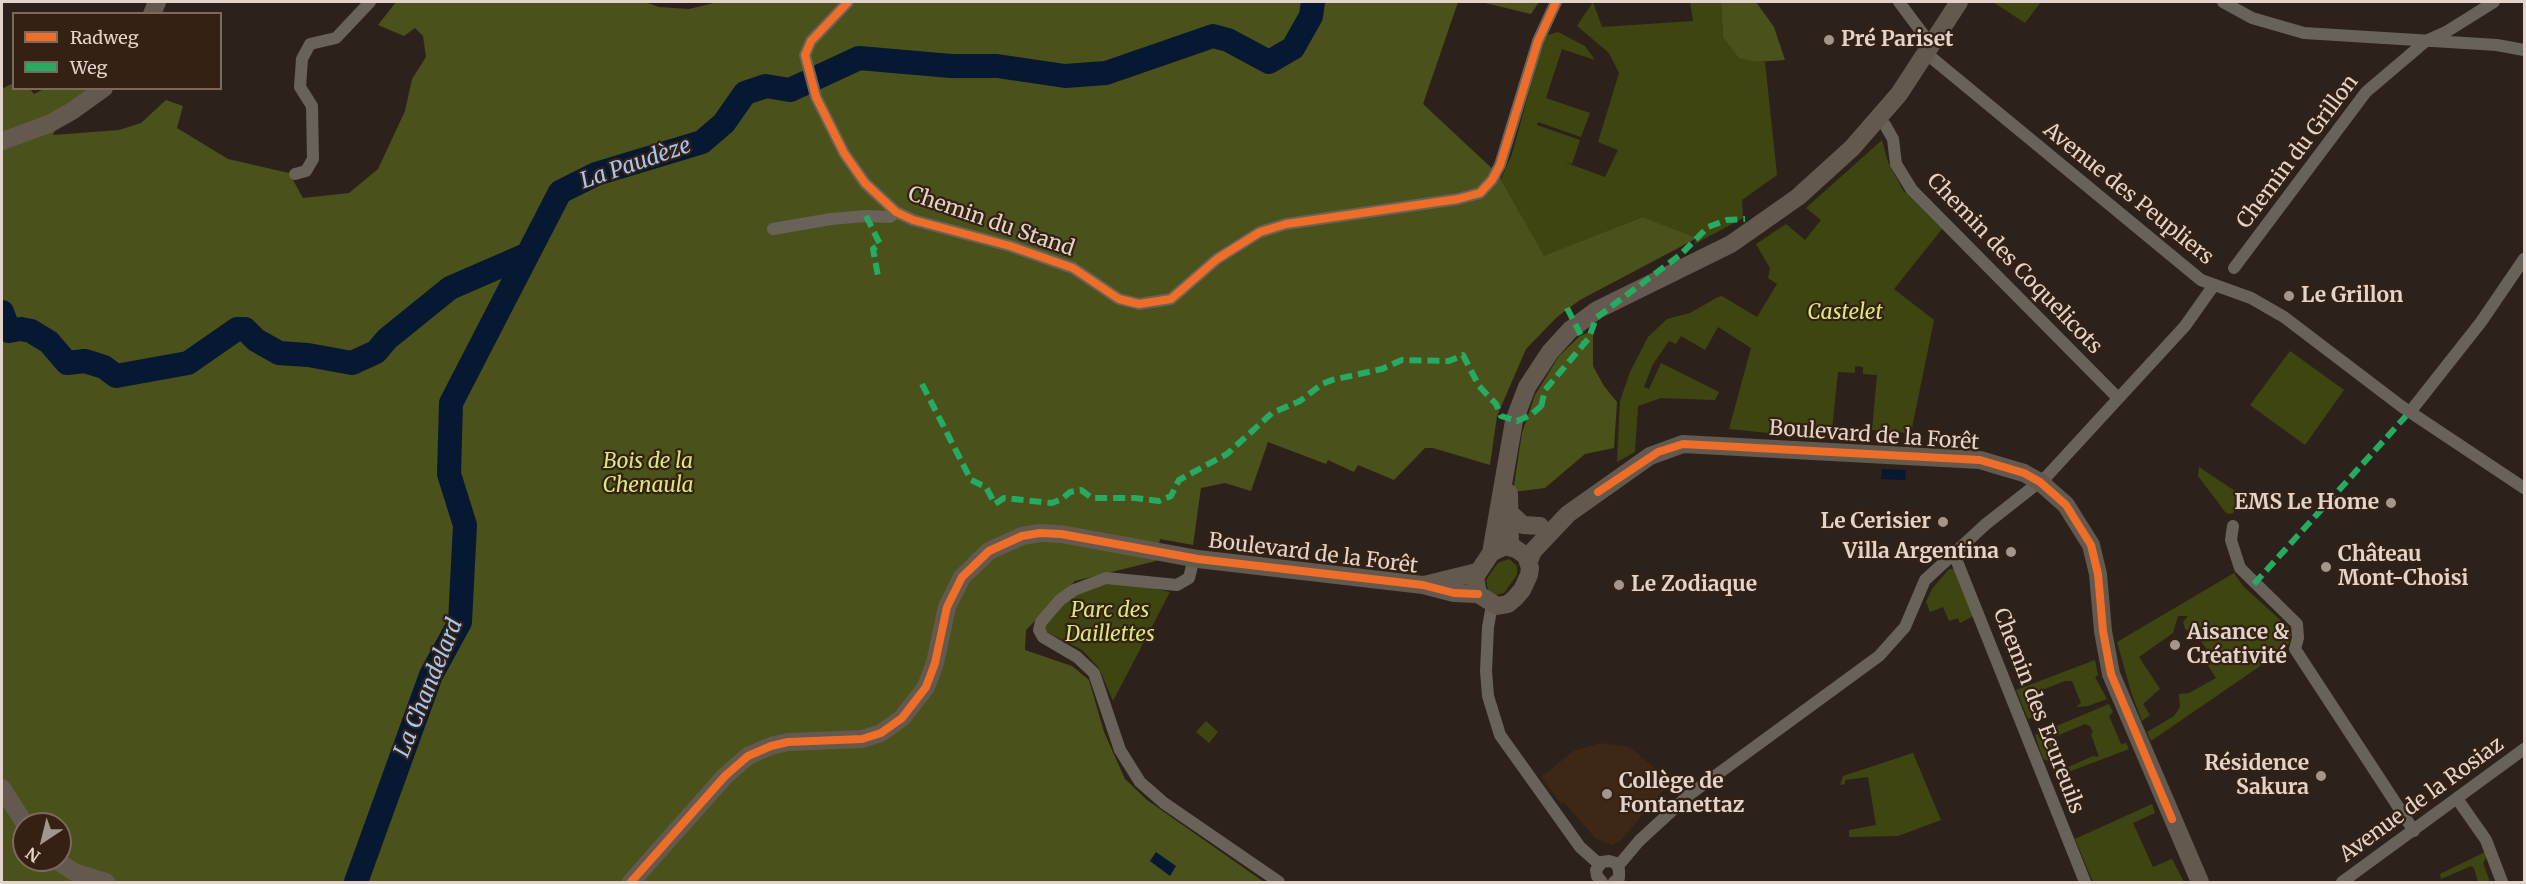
<!DOCTYPE html>
<meta charset="utf-8">
<style>
body{margin:0}
#map{position:relative;width:2526px;height:884px;overflow:hidden;background:#2d221b;font-family:Merriweather,serif}
canvas{display:block}
.frame{position:absolute;inset:0;border:3px solid #e2d4cb;pointer-events:none}
.legend{position:absolute;left:12px;top:12px;width:210px;height:78px;box-sizing:border-box;background:#352113;border:2px solid #7a695d;margin:0;padding:8px 10px;list-style:none;font-size:18px;color:#e2d4cb}
.legend li{display:flex;align-items:center;gap:12px;height:30px}
.legend b{width:30px;border:2px solid #7a695d}
.north{position:absolute;left:12px;top:812px;width:60px;height:60px;box-sizing:border-box;background:#352113;border:2px solid #7a695d;border-radius:50%;rotate:215deg;font-size:16px;font-weight:700;line-height:24px;text-align:center;color:#e2d4cb}
.north::after{content:'';display:block;margin:auto;width:21px;height:27px;background:#a3968d;clip-path:polygon(50% 0,100% 100%,50% 72%,0 100%)}
</style>
<div id="map">
<canvas width="2526" height="884"></canvas>
<div class="frame"></div>
<ul class="legend">
<li><b style="height:8px;background:#ee6e29"></b>Radweg</li>
<li><b style="height:8px;background:#26ab63"></b>Weg</li>
</ul>
<div class="north">N</div>
</div>
<script>
const ctx = document.querySelector('canvas').getContext('2d');
ctx.lineJoin = 'round';
function paint(path, color) {
  ctx.fillStyle = color;
  ctx.fill(path, 'evenodd');
}
function poly(rows) {
  const path = new Path2D();
  for (const r of rows) {
    path.moveTo(r[0], r[1]);
    for (let i = 2; i < r.length; i += 2) path.lineTo(r[i], r[i + 1]);
  }
  return path;
}
function strokePath(path, color, width, dash) {
  ctx.strokeStyle = color;
  ctx.lineWidth = width;
  ctx.lineCap = dash ? 'butt' : 'round';
  ctx.setLineDash(dash || []);
  ctx.stroke(path);
}
function write(font, color, halo, rows, align = 'center') {
  ctx.font = font + ' Merriweather,serif';
  ctx.lineWidth = 4.5;
  ctx.setLineDash([]);
  ctx.textBaseline = 'middle';
  ctx.strokeStyle = halo;
  ctx.fillStyle = color;
  for (const [text, x, y, turn = 0] of rows) {
    ctx.save();
    ctx.translate(x, y);
    ctx.rotate((+turn || 0) * Math.PI / 180);
    ctx.textAlign = isNaN(turn) ? turn : align;
    if (halo) ctx.strokeText(text, 0, 0);
    ctx.fillText(text, 0, 0);
    ctx.restore();
  }
}
const built = poly([
 [1600,743,1629,747,1654,767,1652,770,1668,785,1622,839,1612,845,1595,838,1564,802,1561,804,1541,777,1574,751]
]);
const green = poly([
 [1593,2,1602,27,1693,21,1690,2,1721,2,1723,37,1756,62,1765,62,1777,175,1742,200,1743,218,1695,244,1696,238,1641,217,1544,257,1501,179,1512,154,1543,41,1548,35,1558,32,1585,46,1595,60,1562,49,1546,98,1590,113,1581,137,1538,122,1537,125,1580,140,1572,164,1564,162,1605,177,1618,150,1598,142,1619,73,1609,53,1577,26],
 [1993,2,2041,2,2025,23],
 [1882,140,1888,162,1903,190,1942,229,1894,289,1934,320,1912,428,1908,428,1908,433,1872,430,1877,375,1863,374,1863,367,1855,366,1855,373,1838,372,1832,429,1820,428,1819,438,1729,429,1751,348,1718,327,1705,350,1681,336,1676,344,1669,341,1653,364,1644,387,1649,389,1661,363,1719,392,1715,400,1661,398,1638,406,1635,452,1617,462,1620,401,1630,372,1648,337,1667,319,1690,313,1718,297,1722,296,1757,317,1777,284,1768,278,1770,268,1756,244,1786,224,1805,240,1821,220,1806,208],
 [2290,351,2344,390,2305,445,2250,405],
 [2199,467,2238,493,2240,505,2232,514,2226,513,2198,476],
 [1509,559,1517,566,1517,575,1504,593,1496,595,1488,590,1486,580,1498,563],
 [1949,569,1955,569,1975,615,1960,623,1958,618,1949,621,1943,607,1930,612,1926,602,1932,589],
 [2234,573,2243,586,2288,627,2291,635,2289,643,2282,651,2151,741,2147,732,2174,716,2180,707,2179,694,2189,693,2216,678,2207,664,2208,651,2197,636,2185,629,2183,622,2188,616,2178,616,2173,633,2139,657,2160,689,2143,704,2150,715,2142,721,2131,692,2117,642],
 [1125,582,1170,592,1113,701,1099,668,1082,650,1043,630,1056,608,1069,598,1105,583],
 [2095,660,2098,675,2095,677,2107,699,2088,706,2076,707,2081,703,2072,681,2065,681,2034,693,2042,713,2028,719,2016,690],
 [2109,704,2113,712,2109,716,2121,744,2126,743,2129,749,2071,771,2068,767,2093,756,2099,757,2091,734,2093,732,2090,726,2085,724,2054,737,2063,766,2043,759,2035,735],
 [1206,721,1218,732,1209,743,1196,732],
 [1913,753,1941,820,1898,836,1849,837,1849,830,1876,825,1868,777,1845,780,1845,784,1840,785,1843,776],
 [2152,804,2155,813,2133,823,2153,867,2172,859,2184,882,2093,882,2075,839],
 [2485,852,2486,858,2483,863,2490,882,2478,882,2474,868,2471,866,2441,879,2440,874]
]);
const forest = poly([
 [396,2,645,2,659,7,689,9,718,2,1458,2,1423,104,1498,174,1544,256,1642,217,1697,238,1580,300,1557,317,1526,349,1497,416,1490,465,1433,448,1425,448,1394,480,1358,465,1354,472,1328,460,1326,464,1268,442,1251,491,1225,483,1201,488,1193,545,1160,539,1156,561,1075,581,1026,630,1025,650,1072,666,1089,680,1104,732,1125,779,1147,800,1264,882,2,882,2,89,13,83,14,88,30,89,34,94,44,89,88,89,67,104,53,135,119,130,141,123,166,100,183,106,177,128,228,159,289,173,303,198,349,193,378,169,405,111,412,79,426,57,423,36,415,28,404,36,378,25],
 [24,824,60,824,60,860,24,860],
 [1481,2,1539,2,1531,14],
 [1721,2,1756,2,1774,27,1785,60,1756,62,1739,58,1723,37],
 [1593,331,1593,366,1604,386,1617,402,1614,448,1585,454,1545,488,1513,492,1522,433,1535,395,1559,356,1580,336]
]);
const water = poly([
 [1882,469,1906,470,1905,480,1881,479],
 [1156,852,1176,866,1170,876,1150,861]
]);
const river = poly([
 [2,312,9,331,21,329,31,331,49,342,67,363,85,361,104,367,116,376,188,363,237,329,245,329,256,340,279,353,308,355,352,363,376,352,387,339,450,288,526,255],
 [356,882,431,675,460,622,465,525,449,474,451,403,560,192,596,174,702,142,724,123,745,93,766,86,790,90,859,58,951,66,997,66,1065,76,1106,73,1213,36,1228,40,1269,62,1293,48,1311,16,1313,2]
]);
const street = poly([
 [848,2,811,41,805,55,816,97,844,153,865,183,896,212,913,220,1010,246,1073,268,1119,299,1139,304,1171,299,1217,259,1260,232,1286,224,1458,199,1480,193,1492,180,1500,165,1538,41,1556,2],
 [1899,2,1932,46],
 [2223,2,2252,18,2304,33,2497,45,2524,50],
 [1927,54,2201,280,2251,298,2284,317,2401,406,2524,488],
 [1878,119,1885,125,1893,139,1896,164,1912,190,2118,398],
 [295,174,306,171,313,159,312,106,300,87,302,59,310,44,336,38,370,2],
 [773,229,831,219,866,216,890,217,896,212],
 [2234,268,2366,92,2426,41,2446,32,2494,2],
 [2410,412,2481,322,2524,259],
 [2233,526,2231,540,2240,568,2297,624,2298,638,2295,649,2414,831],
 [1954,554,2085,882],
 [1194,558,1189,578,1177,585,1106,578,1074,590,1060,600,1041,622,1039,630,1043,637,1077,657,1094,673,1120,750,1140,782,1164,803,1279,882],
 [1492,605,1488,627,1486,671,1488,696,1500,735,1580,847,1599,864],
 [2458,800,2486,840,2502,882],
 [1618,866,1639,841,1689,795,1879,656,1905,627,1925,580,1986,524,2047,476,2185,326,2214,285],
 [1602,882,1597,876,1596,870,1602,862,1609,861,1616,863,1619,870,1619,878,1614,882],
 [2342,882,2524,749]
]);
const secondary = poly([
 [152,14,157,2],
 [2,141,49,124,72,111,104,88],
 [1509,493,1510,546],
 [1509,512,1523,525,1540,526],
 [1505,546,1516,549,1526,556,1530,568,1529,575,1522,590,1515,598,1508,604,1497,606,1478,594,1475,577,1491,553,1505,546],
 [1491,553,1514,421,1527,387,1550,352,1570,330,1597,310,1731,244,1798,197,1852,148,1899,94,1959,2],
 [1529,561,1533,551,1568,514,1650,456,1683,444,1980,460,2024,473,2040,482,2066,505,2091,545,2098,574,2103,631,2111,674,2200,882],
 [1424,585,1477,572],
 [2,788,25,824],
 [56,860,74,872,106,882],
 [631,882,725,776,748,756,771,746,788,742,862,739,881,733,902,718,926,687,935,663,947,607,962,577,989,551,1022,536,1040,533,1061,534,1198,559,1423,585,1454,593,1478,594]
]);
const quiet = poly([
 [866,216,880,244,873,249,878,276],
 [1567,308,1585,343],
 [922,384,971,480,986,487,995,504,1004,498,1052,503,1062,499,1070,492,1081,490,1092,498,1135,498,1159,501,1171,496,1179,480,1227,454,1272,413,1300,401,1322,384,1332,380,1382,369,1402,360,1449,361,1463,355,1479,386,1496,404,1501,416,1517,421,1531,415,1541,406],
 [1541,407,1545,390,1589,338,1596,318,1680,255,1708,227,1727,220,1745,219],
 [2254,584,2406,416]
]);
const cycleway = poly([
 [848,2,811,41,805,55,816,97,844,153,865,183,896,212,913,220,1010,246,1073,268,1119,299,1139,304,1171,299,1217,259,1260,232,1286,224,1458,199,1480,193,1492,180,1500,165,1538,41,1556,2],
 [1598,492,1658,452,1683,444,1980,460,2024,473,2040,482,2066,505,2091,545,2098,574,2103,631,2111,674,2172,819],
 [631,882,725,776,748,756,771,746,788,742,862,739,881,733,902,718,926,687,935,663,947,607,962,577,989,551,1022,536,1040,533,1061,534,1198,559,1423,585,1454,593,1478,594]
]);
const markers = [
 [1829,40,6,"#a3968d"],
 [2289,296,6,"#a3968d"],
 [2391,503,6,"#a3968d"],
 [1943,522,6,"#a3968d"],
 [2011,552,6,"#a3968d"],
 [2326,567,6,"#a3968d"],
 [1619,585,6,"#a3968d"],
 [2175,645,6,"#a3968d"],
 [2321,776,6,"#a3968d"],
 [1607,794,6,"#a3968d"]
];
const poiNames = [
 ["Pré Pariset",1841,40],
 ["Le Grillon",2301,296],
 ["EMS Le Home",2379,503,"right"],
 ["Le Cerisier",1931,522,"right"],
 ["Villa Argentina",1999,552,"right"],
 ["Château",2338,555],
 ["Mont-Choisi",2338,579],
 ["Le Zodiaque",1631,585],
 ["Aisance &",2187,633],
 ["Créativité",2187,657],
 ["Résidence",2309,764,"right"],
 ["Sakura",2309,788,"right"],
 ["Collège de",1619,782],
 ["Fontanettaz",1619,806]
];
const streetNames = [
 ["Chemin du Grillon",2298,152,-53],
 ["Avenue des Peupliers",2128,194,39],
 ["Chemin du Stand",991,222,19],
 ["Chemin des Coquelicots",2014,264,46],
 ["Boulevard de la Forêt",1874,436,4],
 ["Boulevard de la Forêt",1313,554,7],
 ["Chemin des Ecureuils",2038,711,69],
 ["Avenue de la Rosiaz",2422,800,-36]
];
const parkNames = [
 ["Castelet",1845,313],
 ["Bois de la",648,462],
 ["Chenaula",648,486],
 ["Parc des",1110,611],
 ["Daillettes",1110,635]
];
const waterNames = [
 ["La Paudèze",636,164,-19],
 ["La Chandelard",429,688,-68]
];
paint(built, '#3f2716');
paint(green, '#3f4510');
paint(forest, '#4b511a');
paint(water, '#061832');
strokePath(river, '#061832', 24);
strokePath(street, '#686258', 12);
strokePath(secondary, '#63594f', 18);
strokePath(quiet, '#26ab63', 6, [12, 6]);
strokePath(cycleway, '#ee6e29', 8);
for (const [x, y, r, color] of markers) {
  const dot = new Path2D();
  dot.arc(x, y, r, 0, 2 * Math.PI);
  ctx.fillStyle = color;
  ctx.fill(dot);
  strokePath(dot, '#352113', 2);
}
write('bold 21px', '#e2d4cb', '#352113', poiNames, 'left');
write('21px', '#e2d4cb', '#352113', streetNames);
write('italic 21px', '#d8e87b', '#352113', parkNames);
write('italic 22px', '#a2c8fa', '#352113', waterNames);
</script>
